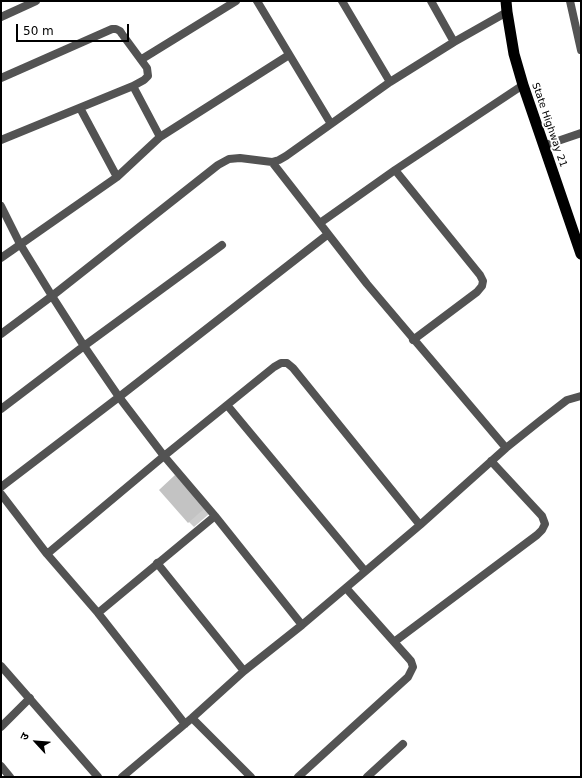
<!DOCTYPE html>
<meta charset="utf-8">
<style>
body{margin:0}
#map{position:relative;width:582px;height:778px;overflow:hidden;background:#fff;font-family:"DejaVu Sans","Noto Sans Devanagari",sans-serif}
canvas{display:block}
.frame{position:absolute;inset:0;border:2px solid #000;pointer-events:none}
.north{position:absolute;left:16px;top:722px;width:40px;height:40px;-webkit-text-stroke:3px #fff;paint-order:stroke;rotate:296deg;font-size:11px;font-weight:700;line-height:16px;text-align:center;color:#000}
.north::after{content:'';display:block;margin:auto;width:14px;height:18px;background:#000;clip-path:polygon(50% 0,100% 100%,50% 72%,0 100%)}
.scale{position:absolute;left:16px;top:24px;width:113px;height:18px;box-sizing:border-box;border:2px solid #000;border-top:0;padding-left:5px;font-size:12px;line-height:14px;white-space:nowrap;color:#000;-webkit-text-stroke:3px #fff;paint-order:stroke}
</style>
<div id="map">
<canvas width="582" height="778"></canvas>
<div class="frame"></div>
<div class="north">उ</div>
<div class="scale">50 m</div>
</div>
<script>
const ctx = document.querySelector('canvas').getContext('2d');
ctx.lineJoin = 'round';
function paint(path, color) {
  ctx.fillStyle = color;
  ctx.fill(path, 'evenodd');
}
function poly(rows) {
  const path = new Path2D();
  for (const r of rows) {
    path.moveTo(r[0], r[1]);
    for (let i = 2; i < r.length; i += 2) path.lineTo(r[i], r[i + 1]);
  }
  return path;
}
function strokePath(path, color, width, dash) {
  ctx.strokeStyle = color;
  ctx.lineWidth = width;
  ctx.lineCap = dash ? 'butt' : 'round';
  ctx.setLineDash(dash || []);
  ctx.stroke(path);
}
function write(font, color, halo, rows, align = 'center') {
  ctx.font = font + ' "DejaVu Sans",sans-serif';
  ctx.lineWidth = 4;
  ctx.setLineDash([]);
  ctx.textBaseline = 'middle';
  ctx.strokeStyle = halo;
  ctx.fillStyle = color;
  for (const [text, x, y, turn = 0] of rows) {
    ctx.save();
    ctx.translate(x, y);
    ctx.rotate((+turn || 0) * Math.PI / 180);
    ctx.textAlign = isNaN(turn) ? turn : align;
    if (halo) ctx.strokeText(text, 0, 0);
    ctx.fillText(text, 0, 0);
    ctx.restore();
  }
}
const shadow = poly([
 [180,481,209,514,194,527,189,522]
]);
const building = poly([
 [175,475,205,508,188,523,159,490]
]);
const minor = poly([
 [257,1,331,124],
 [342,1,390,82],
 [431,1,454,42],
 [570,1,581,50],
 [1,17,36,1],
 [142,59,236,1],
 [1,78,112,29,116,29,120,31,122,34,147,68,148,76,144,80,133,86],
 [80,108,117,177],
 [1,140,133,86,160,137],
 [543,146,581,133],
 [395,170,480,275,483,281,482,286,477,292,413,340],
 [1,206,20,244,52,296,84,346,119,397,164,456,215,516,302,625],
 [320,223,395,170,523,85],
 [1,258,117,177,160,137,289,55],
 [1,334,52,296,218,165,229,159,240,158,272,162],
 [227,405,365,571],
 [1,409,84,346,222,245],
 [506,448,367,284,272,162,279,160,286,156,390,82,454,42,507,12],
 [1,487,119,397,327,235],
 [1,494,47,554,98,613,185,724],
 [47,554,164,456,227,405,274,367,281,363,287,363,293,368,420,525],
 [157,563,244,671],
 [98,613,215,516],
 [394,642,537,535,542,530,545,524,542,516,491,461],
 [1,666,98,777],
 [192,718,251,777],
 [1,727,30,698],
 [1,766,10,777],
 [122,777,192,718,244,671,302,625,420,525,506,448,541,420,567,400,581,396],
 [298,777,408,677,413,667,411,661,346,588],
 [367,777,403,744]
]);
const trunk = poly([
 [506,1,507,12,514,54,523,85,581,254]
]);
const streetNames = [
 ["State Highway 21",549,125,71]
];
paint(shadow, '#0003');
paint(building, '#c3c3c3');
strokePath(minor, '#535353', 8);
strokePath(trunk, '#000', 11);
write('10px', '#000', '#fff', streetNames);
</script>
